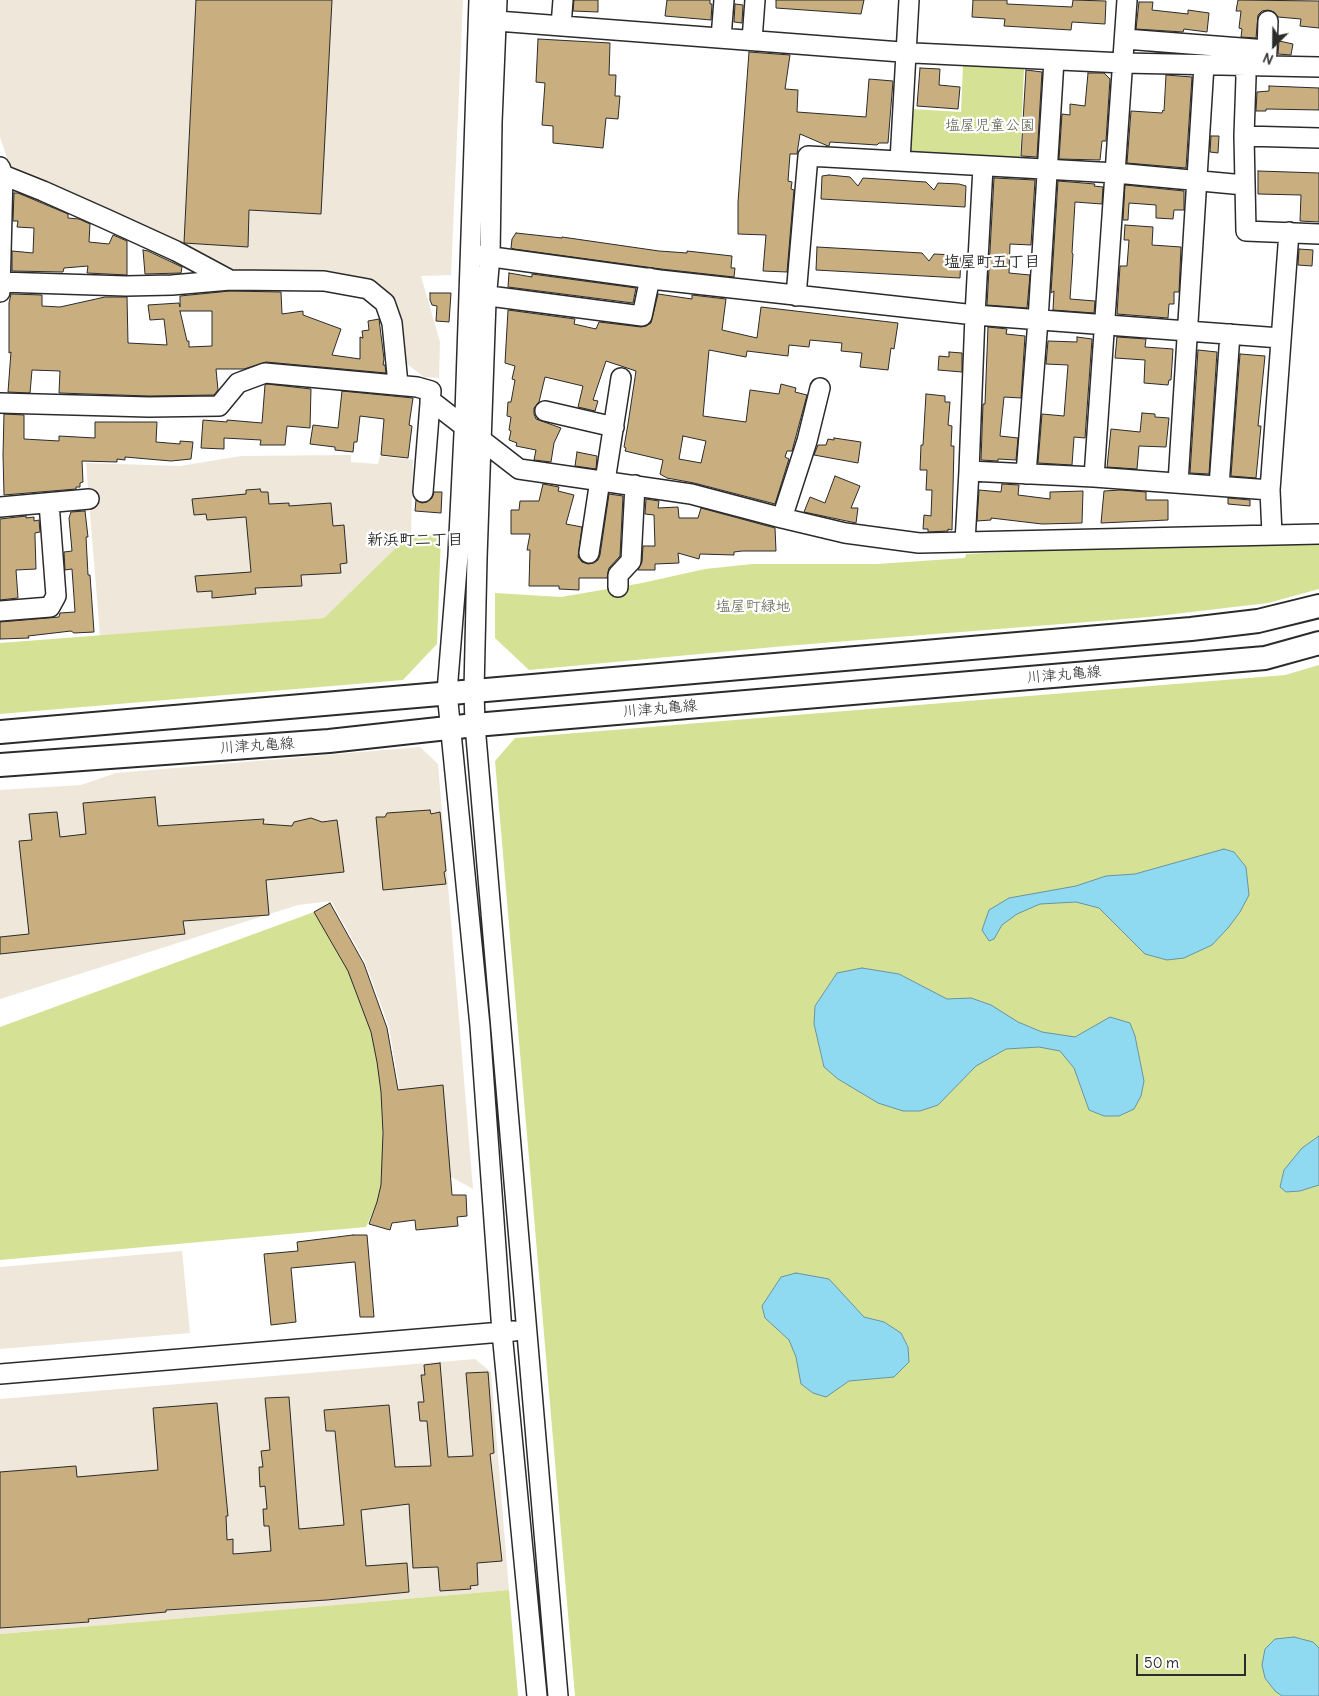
<!DOCTYPE html>
<meta charset="utf-8">
<style>
body{margin:0}
#map{position:relative;width:1319px;height:1696px;overflow:hidden;background:#fff;font-family:Delius,sans-serif}
canvas{display:block}
.north{position:absolute;left:1249px;top:20px;width:50px;height:50px;-webkit-text-stroke:4px #fff;paint-order:stroke;rotate:203deg;font-size:14px;font-weight:700;line-height:20px;text-align:center;color:#2b2b2b}
.north::after{content:'';display:block;margin:auto;width:18px;height:22px;background:#2b2b2b;clip-path:polygon(50% 0,100% 100%,50% 72%,0 100%)}
.scale{position:absolute;left:1136px;top:1654px;width:110px;height:22px;box-sizing:border-box;border:2px solid #2b2b2b;border-top:0;padding-left:6px;font-size:15px;line-height:18px;white-space:nowrap;color:#2b2b2b;-webkit-text-stroke:4px #fff;paint-order:stroke}
</style>
<div id="map">
<canvas width="1319" height="1696"></canvas>
<div class="north">N</div>
<div class="scale">50 m</div>
</div>
<script>
const ctx = document.querySelector('canvas').getContext('2d');
ctx.lineJoin = 'round';
function paint(path, color) {
  ctx.fillStyle = color;
  ctx.fill(path, 'evenodd');
}
function poly(rows) {
  const path = new Path2D();
  for (const r of rows) {
    path.moveTo(r[0], r[1]);
    for (let i = 2; i < r.length; i += 2) path.lineTo(r[i], r[i + 1]);
  }
  return path;
}
function strokePath(path, color, width, dash) {
  ctx.strokeStyle = color;
  ctx.lineWidth = width;
  ctx.lineCap = dash ? 'butt' : 'round';
  ctx.setLineDash(dash || []);
  ctx.stroke(path);
}
function write(font, color, halo, rows, align = 'center') {
  ctx.font = font + ' Delius,"Klee One",sans-serif';
  ctx.lineWidth = 4.5;
  ctx.setLineDash([]);
  ctx.textBaseline = 'middle';
  ctx.strokeStyle = halo;
  ctx.fillStyle = color;
  for (const [text, x, y, turn = 0] of rows) {
    ctx.save();
    ctx.translate(x, y);
    ctx.rotate((+turn || 0) * Math.PI / 180);
    ctx.textAlign = isNaN(turn) ? turn : align;
    if (halo) ctx.strokeText(text, 0, 0);
    ctx.fillText(text, 0, 0);
    ctx.restore();
  }
}
const built = poly([
 [0,0,463,0,451,275,421,276,440,342,439,378,424,377,407,364,390,297,238,274,18,174,9,164,0,137],
 [351,455,351,462,378,464,380,456,413,460,411,533,324,618,100,636,86,463,180,466,241,456],
 [420,747,438,764,473,1189,400,1149,399,1086,389,1027,365,962,331,901,298,905,0,999,0,790,81,785,116,773],
 [182,1251,190,1333,0,1349,0,1267],
 [475,1359,491,1372,509,1590,0,1634,0,1399]
]);
const green = poly([
 [963,65,1024,69,1020,160,912,154,909,149,912,109,961,112],
 [411,533,441,536,437,644,403,680,0,714,0,643,324,618],
 [1319,542,1319,589,1268,603,1149,617,785,646,529,670,495,638,495,593,561,597,642,583,705,569,752,564,877,564,965,558,966,554,1167,545,1213,543,1267,546],
 [1319,665,1319,1696,575,1696,495,761,515,738,1285,675],
 [314,912,348,971,371,1032,377,1062,381,1092,383,1152,381,1185,377,1202,366,1227,0,1260,0,1027],
 [509,1590,518,1696,0,1696,0,1634]
]);
const water = poly([
 [1224,849,1234,852,1246,867,1249,895,1240,912,1228,928,1212,945,1184,958,1167,960,1145,954,1099,908,1076,902,1040,904,1017,914,1002,925,994,939,989,941,982,930,989,910,1009,898,1076,886,1106,876,1135,874,1224,849],
 [862,968,899,974,947,999,971,998,991,1005,1018,1022,1042,1032,1075,1037,1110,1017,1130,1023,1135,1036,1144,1081,1141,1096,1134,1109,1119,1116,1104,1116,1089,1110,1074,1068,1060,1051,1039,1047,1006,1049,976,1066,938,1105,920,1111,903,1111,878,1103,838,1079,824,1067,814,1024,815,1006,837,973,862,968],
 [1319,1136,1319,1185,1300,1191,1286,1192,1280,1187,1284,1170,1302,1148,1319,1136],
 [796,1273,829,1279,864,1317,884,1322,901,1333,908,1347,909,1362,894,1377,849,1381,826,1397,813,1393,801,1384,796,1357,789,1340,765,1318,762,1306,781,1277,796,1273],
 [1294,1637,1313,1642,1319,1648,1319,1696,1282,1696,1275,1691,1265,1678,1262,1665,1265,1649,1275,1639,1294,1637]
]);
const building = poly([
 [196,0,332,0,321,214,249,210,248,247,184,243,196,0],
 [574,0,598,0,598,12,573,11,574,0],
 [667,0,710,0,710,4,712,4,711,20,665,16,667,0],
 [776,0,864,0,861,14,776,8,776,0],
 [973,0,1007,0,1007,4,1072,7,1073,0,1106,1,1105,24,1072,22,1071,30,1004,26,1005,19,972,17,973,0],
 [1238,0,1319,1,1319,28,1300,26,1301,19,1278,17,1274,12,1268,10,1262,11,1258,15,1256,38,1241,37,1242,29,1239,28,1241,11,1236,11,1238,0],
 [1139,2,1153,2,1152,10,1188,14,1188,10,1209,13,1207,32,1184,29,1183,32,1136,29,1139,2],
 [735,4,743,5,742,23,734,22,735,4],
 [538,39,610,43,609,75,616,75,615,96,620,96,618,119,606,118,603,148,553,143,553,126,542,125,545,83,536,82,538,39],
 [1279,41,1293,44,1291,55,1278,54,1279,41],
 [749,52,790,55,785,89,798,90,797,112,866,117,869,79,893,81,888,143,879,143,877,145,830,142,829,146,828,146,800,134,797,154,790,154,788,181,792,182,791,189,794,190,787,272,763,271,766,235,738,234,738,202,749,52],
 [920,68,940,69,939,85,960,87,958,109,917,106,920,68],
 [1026,70,1042,72,1037,157,1021,156,1026,70],
 [1088,73,1104,73,1110,79,1106,141,1102,141,1100,160,1059,159,1062,114,1070,115,1070,104,1085,106,1088,73],
 [1166,75,1192,77,1186,168,1127,163,1131,111,1162,113,1163,110,1164,111,1166,75],
 [1269,86,1319,88,1319,110,1266,109,1266,111,1256,111,1257,92,1269,91,1269,86],
 [1211,136,1219,136,1218,153,1210,152,1211,136],
 [1258,171,1319,173,1319,222,1300,221,1301,195,1258,194,1258,171],
 [829,175,850,177,858,186,863,178,926,182,934,190,938,183,959,184,966,186,965,207,821,199,822,176,829,175],
 [994,178,1035,180,1031,245,1010,244,1009,273,1030,275,1027,308,987,305,994,178],
 [1058,181,1095,184,1094,186,1103,187,1102,204,1075,202,1072,253,1073,254,1070,299,1095,301,1094,313,1053,310,1054,291,1051,293,1058,181],
 [1125,185,1184,191,1184,210,1174,210,1173,219,1156,218,1156,205,1129,203,1128,220,1123,220,1125,185],
 [14,193,18,193,68,214,68,218,79,219,90,224,89,242,109,244,113,235,127,241,127,275,87,273,88,266,64,268,63,272,12,271,12,251,33,253,34,228,17,227,18,221,13,221,14,193],
 [1125,225,1153,227,1152,245,1181,247,1179,292,1174,292,1174,304,1169,304,1168,318,1117,314,1120,266,1127,266,1129,240,1124,240,1125,225],
 [516,233,562,238,562,237,659,251,687,253,687,251,732,256,731,268,735,268,734,277,661,269,514,249,511,248,512,239,516,233],
 [817,247,922,253,929,261,934,254,955,255,961,257,960,278,816,270,817,247],
 [1299,249,1313,250,1312,266,1298,265,1299,249],
 [143,250,148,251,182,267,181,273,145,274,143,250],
 [509,273,532,277,532,274,636,288,633,303,508,287,509,273],
 [230,291,281,292,282,314,303,311,303,315,341,329,332,355,360,359,360,337,363,338,362,331,369,330,368,321,379,319,384,359,383,365,385,365,386,373,266,362,244,369,216,369,218,390,214,395,149,396,59,393,60,371,32,370,30,393,8,392,11,352,9,353,9,303,11,294,42,295,42,306,60,307,105,297,127,297,128,343,167,345,164,319,150,320,148,305,179,303,180,307,180,296,230,291],
 [180,311,212,311,212,346,189,347,189,341,187,341,180,311],
 [430,293,451,293,449,322,436,321,437,306,432,305,430,300,430,293],
 [658,294,692,299,692,295,726,299,722,330,757,338,761,307,898,323,894,349,891,348,888,370,860,367,862,353,841,351,842,343,810,340,809,347,789,345,788,356,747,351,746,357,709,350,703,416,746,422,750,390,779,394,781,384,796,388,795,392,807,395,792,451,787,451,785,457,789,459,775,504,694,483,667,478,660,474,663,460,625,451,626,448,624,447,628,424,636,371,606,361,593,400,598,401,595,411,578,407,583,386,545,377,539,402,534,408,534,414,536,419,561,428,554,443,551,462,534,460,536,450,516,446,517,443,509,440,511,431,509,430,511,417,507,416,508,402,511,402,515,380,512,379,515,366,505,363,508,310,575,319,574,324,596,329,599,322,641,327,646,326,651,323,658,294],
 [683,436,706,441,701,463,679,459,683,436],
 [988,327,1007,329,1006,334,1025,336,1021,398,1004,397,1000,436,1018,438,1016,460,998,459,998,461,981,460,983,404,985,404,988,327],
 [1077,337,1092,339,1085,438,1074,437,1072,465,1038,463,1042,414,1064,416,1068,365,1046,364,1048,341,1077,342,1077,337],
 [1117,337,1146,339,1145,347,1173,349,1171,380,1169,380,1168,385,1144,383,1145,360,1115,358,1117,337],
 [1198,350,1217,352,1209,474,1190,473,1198,350],
 [949,352,962,353,962,372,938,370,939,356,949,357,949,352],
 [1240,354,1265,356,1258,426,1261,426,1256,478,1231,476,1240,354],
 [267,384,311,389,310,428,287,426,285,445,260,445,261,440,224,438,224,449,201,448,203,420,227,422,227,420,262,423,265,385,267,384],
 [342,391,413,398,409,425,412,426,408,458,381,455,384,419,360,416,357,442,354,442,353,452,335,450,335,447,310,444,313,425,338,428,342,391],
 [926,394,945,396,945,402,950,402,948,425,952,426,951,446,954,446,952,530,948,529,948,531,928,532,928,529,923,529,924,515,931,516,932,490,926,490,927,470,920,470,921,445,923,445,926,394],
 [1142,413,1155,414,1155,417,1169,418,1166,447,1139,446,1137,469,1107,467,1111,429,1140,432,1142,413],
 [4,414,24,415,24,439,59,441,59,436,95,438,95,422,157,422,156,442,180,444,180,441,193,442,191,459,171,461,125,457,125,460,117,459,117,462,82,461,83,482,80,483,80,487,76,487,76,489,4,495,3,455,4,414],
 [834,438,861,442,858,463,814,455,818,445,826,445,828,439,834,440,834,438],
 [577,452,597,456,596,469,575,466,577,452],
 [835,476,860,486,851,508,858,508,856,523,804,512,810,497,825,503,835,476],
 [543,484,559,487,558,491,574,495,566,524,582,527,578,557,582,562,588,564,594,563,598,560,600,555,609,494,623,496,620,556,609,568,607,578,579,578,579,590,559,589,559,586,529,586,530,550,527,550,530,534,511,534,511,510,519,510,520,501,539,501,543,484],
 [1002,484,1019,485,1018,495,1050,499,1050,492,1083,491,1082,523,1042,524,991,518,991,520,977,521,979,490,1001,492,1002,484],
 [260,489,261,492,268,492,269,504,289,503,289,506,331,503,333,526,344,525,347,563,340,564,341,573,301,575,302,586,255,588,256,594,212,598,212,591,197,592,195,576,251,572,246,517,207,520,206,514,194,515,192,499,246,494,246,490,260,489],
 [1121,490,1146,492,1146,500,1168,500,1168,520,1101,523,1104,491,1121,490],
 [434,492,442,492,441,513,415,511,416,500,422,503,427,502,432,498,434,492],
 [1228,498,1250,500,1250,506,1228,504,1228,498],
 [646,499,659,501,658,508,678,507,679,518,698,518,701,508,775,528,776,551,742,551,734,552,734,555,700,554,699,559,678,553,679,563,655,564,655,570,638,570,642,562,643,546,655,546,654,515,645,514,646,499],
 [85,511,88,537,86,537,88,575,90,575,94,632,74,633,71,631,28,636,29,638,0,639,0,622,59,617,60,613,75,612,72,569,65,570,64,552,72,551,69,518,71,512,85,511],
 [26,516,26,518,34,517,34,521,39,520,40,532,35,533,35,537,36,569,16,570,18,598,0,600,0,519,26,516],
 [155,797,158,826,264,819,263,824,292,826,294,822,311,818,322,822,337,820,344,872,266,880,269,915,183,921,185,934,0,954,0,937,29,934,19,841,32,840,29,814,57,812,60,837,86,834,83,803,155,797],
 [430,810,431,814,440,812,446,871,444,872,446,884,383,890,376,817,385,817,387,813,430,810],
 [330,903,364,964,387,1028,398,1090,443,1085,452,1195,466,1195,467,1216,457,1217,458,1226,416,1230,415,1220,392,1223,390,1230,369,1224,377,1202,381,1185,383,1133,381,1092,377,1062,371,1032,348,971,314,912,330,903],
 [353,1235,367,1235,374,1317,360,1317,355,1262,291,1268,296,1322,271,1325,264,1254,298,1251,297,1242,353,1235],
 [440,1363,448,1457,473,1456,466,1373,488,1372,494,1453,490,1454,502,1561,477,1563,478,1585,470,1586,471,1589,440,1591,438,1567,413,1568,409,1504,361,1510,366,1566,407,1563,409,1592,327,1600,166,1610,166,1612,88,1619,89,1622,0,1628,0,1472,76,1466,77,1477,158,1470,153,1408,217,1403,228,1516,226,1516,227,1540,233,1539,233,1554,271,1551,269,1526,264,1526,263,1509,267,1509,265,1486,260,1487,259,1467,263,1467,261,1451,270,1450,265,1398,289,1397,299,1529,344,1525,335,1431,326,1431,324,1410,389,1405,395,1467,431,1466,427,1421,420,1421,418,1402,424,1402,421,1375,425,1375,424,1365,440,1363]
]);
const minor = poly([
 [479,0,465,413,458,556,447,692,480,1026,502,1332,537,1696],
 [497,0,492,122,490,256,486,301,477,558,474,691,475,725,558,1696],
 [484,20,914,53,1123,63,1319,67],
 [561,26,563,0],
 [721,38,724,0],
 [1125,39,1267,50,1266,66],
 [752,40,755,0],
 [1267,50,1268,21],
 [1244,65,1246,77,1244,136,1246,231,1319,234],
 [1244,136,1319,138],
 [900,161,909,0],
 [0,167,3,175,0,292],
 [983,167,975,315,969,471,1094,477,1270,490],
 [3,175,43,191,106,219,176,251,230,280,324,281,368,289,385,303,392,323,398,384],
 [478,255,660,280,975,315,1280,338],
 [0,282,126,286,172,285,230,280],
 [474,294,642,316,650,278],
 [796,296,808,156,1116,173,1244,185],
 [430,400,519,469,691,494,782,518,845,533,919,543,965,542],
 [0,403,149,407,219,406,238,383,265,373,417,387,431,391,423,492],
 [545,411,614,427],
 [969,471,965,542,1319,534],
 [1026,474,1038,320,1054,60],
 [1094,477,1127,0],
 [605,481,621,378],
 [1178,483,1204,65],
 [1219,486,1230,334],
 [0,507,89,499],
 [782,518,807,441,820,388],
 [1272,534,1270,490,1289,232],
 [589,553,600,480],
 [618,587,618,575,631,561,635,485],
 [0,611,50,607,56,596,49,503],
 [0,1374,514,1331]
]);
const major = poly([
 [0,732,1191,629,1258,621,1319,606],
 [0,765,329,741,475,725,1265,658,1319,643]
]);
const parkNames = [
 ["塩屋児童公園",990,126],
 ["塩屋町緑地",753,607]
];
const streetNames = [
 ["川津丸亀線",1064,675,-5],
 ["川津丸亀線",660,709,-5],
 ["川津丸亀線",257,746,-4]
];
const neighbourhoodNames = [
 ["塩屋町五丁目",992,262],
 ["新浜町二丁目",415,540]
];
paint(built, '#efe7d9');
paint(green, '#d5e295');
paint(water, '#90daf1');
strokePath(water, '#6894a2', 1);
paint(building, '#c9af80');
strokePath(building, '#2b2b2b', 1);
strokePath(minor, '#2b2b2b', 22);
strokePath(major, '#2b2b2b', 26);
strokePath(minor, '#fff', 19);
strokePath(major, '#fff', 22);
write('15px', '#565946', '#fff', parkNames);
write('15px', '#2b2b2b', '#fff', streetNames);
write('bold 16px', '#2b2b2b', '#fff', neighbourhoodNames);
</script>
